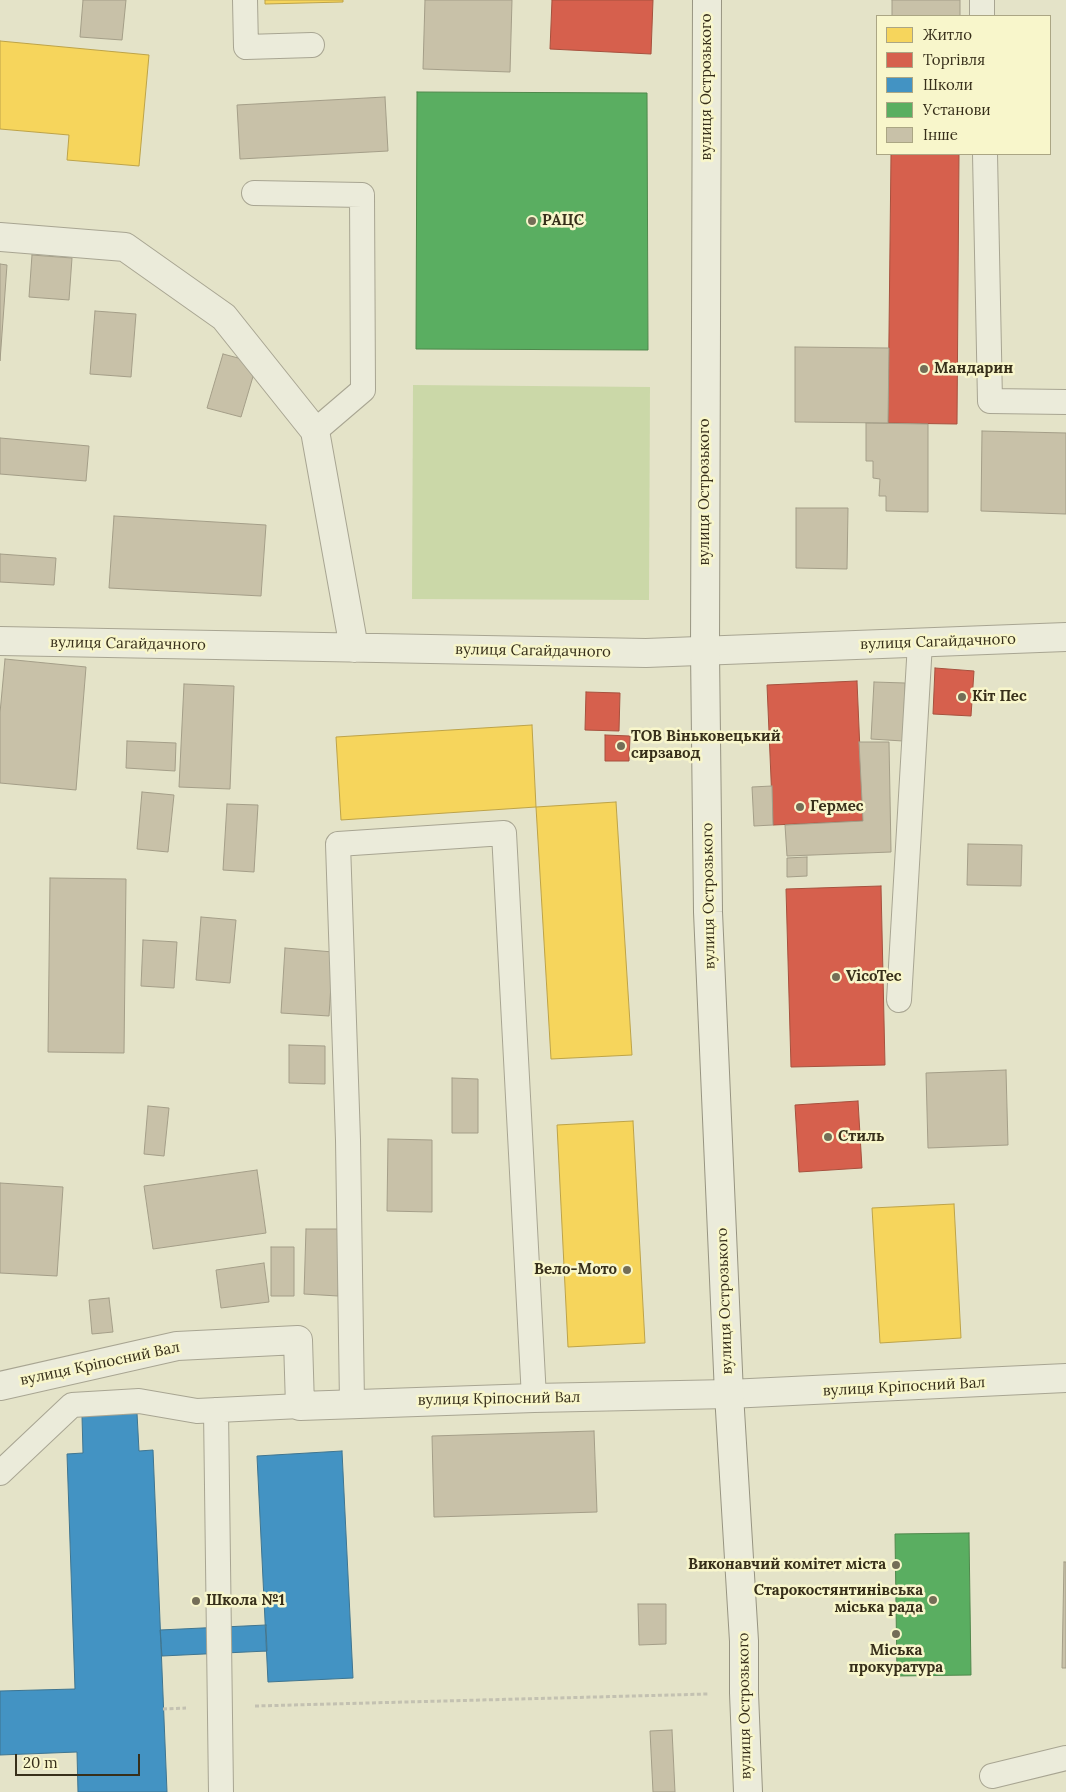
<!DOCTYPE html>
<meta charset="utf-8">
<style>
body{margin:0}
#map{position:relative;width:1066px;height:1792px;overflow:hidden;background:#e4e3c8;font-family:Lora,serif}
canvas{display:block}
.legend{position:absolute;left:876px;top:15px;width:175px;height:140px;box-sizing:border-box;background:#f8f6cb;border:1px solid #aba684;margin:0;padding:6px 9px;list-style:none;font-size:15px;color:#372f1a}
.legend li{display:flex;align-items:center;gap:10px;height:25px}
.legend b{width:25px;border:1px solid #aba684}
.scale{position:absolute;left:15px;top:1754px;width:125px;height:22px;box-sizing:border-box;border:2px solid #372f1a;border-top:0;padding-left:6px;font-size:15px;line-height:18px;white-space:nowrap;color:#372f1a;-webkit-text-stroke:4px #f8f6cb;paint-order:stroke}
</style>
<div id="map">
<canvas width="1066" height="1792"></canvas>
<ul class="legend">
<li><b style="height:14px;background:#f6d55c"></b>Житло</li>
<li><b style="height:14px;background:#d6604d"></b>Торгівля</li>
<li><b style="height:14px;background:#4393c3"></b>Школи</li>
<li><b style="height:14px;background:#5aae61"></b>Установи</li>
<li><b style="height:14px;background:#c8c1a8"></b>Інше</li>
</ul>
<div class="scale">20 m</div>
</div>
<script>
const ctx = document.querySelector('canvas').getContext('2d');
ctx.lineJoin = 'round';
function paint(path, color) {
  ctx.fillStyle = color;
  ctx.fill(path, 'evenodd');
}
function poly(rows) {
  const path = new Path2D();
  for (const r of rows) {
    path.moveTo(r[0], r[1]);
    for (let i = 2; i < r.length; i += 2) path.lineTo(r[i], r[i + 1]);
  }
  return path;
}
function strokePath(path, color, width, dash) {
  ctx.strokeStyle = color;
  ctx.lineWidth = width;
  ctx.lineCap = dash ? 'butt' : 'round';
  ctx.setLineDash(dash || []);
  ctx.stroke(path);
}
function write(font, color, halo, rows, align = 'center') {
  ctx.font = font + ' Lora,serif';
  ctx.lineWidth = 5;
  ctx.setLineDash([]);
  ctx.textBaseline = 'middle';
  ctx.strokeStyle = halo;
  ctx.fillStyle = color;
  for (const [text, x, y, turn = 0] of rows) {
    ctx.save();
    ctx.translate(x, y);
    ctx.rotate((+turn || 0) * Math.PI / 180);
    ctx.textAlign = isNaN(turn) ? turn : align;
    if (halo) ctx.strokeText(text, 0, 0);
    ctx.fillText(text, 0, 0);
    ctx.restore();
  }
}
const green = poly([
 [413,385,650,387,649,600,412,599]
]);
const homes = poly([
 [265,0,343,0,343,2,265,4,265,0],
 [0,41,149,55,139,166,67,160,69,135,0,129,0,41],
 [532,725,536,807,341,820,336,737,532,725],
 [616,802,632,1055,551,1059,536,807,616,802],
 [633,1121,645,1343,568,1347,557,1125,633,1121],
 [954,1204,961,1338,880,1343,872,1208,954,1204]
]);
const shops = poly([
 [552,0,653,0,651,54,550,49,552,0],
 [891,154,959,154,957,424,888,423,891,154],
 [935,668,974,671,971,716,933,714,935,668],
 [857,681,863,821,773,825,767,685,857,681],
 [586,692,620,693,619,731,585,730,586,692],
 [605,735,630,736,629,761,605,761,605,735],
 [881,886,885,1065,791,1067,786,889,881,886],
 [858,1101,862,1168,799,1172,795,1105,858,1101]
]);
const schools = poly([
 [137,1413,139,1451,153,1450,167,1792,78,1792,77,1752,0,1755,0,1691,75,1689,67,1454,83,1453,82,1416,137,1413],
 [342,1451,353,1678,268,1682,257,1456,342,1451],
 [266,1625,267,1651,162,1656,160,1630,266,1625]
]);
const public = poly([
 [417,92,647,93,648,350,416,349,417,92],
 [969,1533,971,1675,897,1676,895,1534,969,1533]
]);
const building = poly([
 [83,0,126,0,122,40,80,37,83,0],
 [425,0,512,0,510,72,423,69,425,0],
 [892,0,960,0,960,16,892,16,892,0],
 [385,97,388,151,240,159,237,105,385,97],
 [32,255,72,258,69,300,29,297,32,255],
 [0,264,7,265,0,361,0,264],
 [95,311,136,314,131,377,90,374,95,311],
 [795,347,889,348,888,423,795,422,795,347],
 [223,354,257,363,241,417,207,408,223,354],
 [866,423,928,424,928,512,886,511,886,496,879,496,880,479,873,478,873,461,866,461,866,423],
 [982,431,1066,433,1066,514,981,511,982,431],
 [0,438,89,446,86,481,0,474,0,438],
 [796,508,848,508,847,569,796,568,796,508],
 [114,516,266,525,261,596,109,588,114,516],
 [0,554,56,558,54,585,0,582,0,554],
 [5,659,86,667,76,790,0,783,0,713,5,659],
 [874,682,905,683,903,741,871,739,874,682],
 [184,684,234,686,230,789,179,787,184,684],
 [127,741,176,743,175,771,126,768,127,741],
 [859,742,889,742,891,852,787,856,785,825,863,821,859,742],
 [772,786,773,825,754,826,752,787,772,786],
 [142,792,174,795,168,852,137,849,142,792],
 [227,804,258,805,254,872,223,870,227,804],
 [968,844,1022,845,1021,886,967,885,968,844],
 [807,857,807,876,787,877,787,858,807,857],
 [50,878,126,879,124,1053,48,1052,50,878],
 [201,917,236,920,230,983,196,980,201,917],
 [143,940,177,942,174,988,141,986,143,940],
 [285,948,333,952,329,1016,281,1013,285,948],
 [289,1045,325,1046,325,1084,289,1083,289,1045],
 [1006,1070,1008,1145,928,1148,926,1073,1006,1070],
 [452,1078,478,1079,478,1133,452,1133,452,1078],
 [148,1106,169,1108,164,1156,144,1154,148,1106],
 [388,1139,432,1140,432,1212,387,1211,388,1139],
 [257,1170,266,1233,153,1249,144,1186,257,1170],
 [0,1183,63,1187,57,1276,0,1273,0,1183],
 [306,1229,341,1229,338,1296,304,1294,306,1229],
 [271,1247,294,1247,294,1296,271,1296,271,1247],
 [264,1263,269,1302,221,1308,216,1270,264,1263],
 [109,1298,113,1332,92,1334,89,1300,109,1298],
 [594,1431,597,1512,434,1517,432,1436,594,1431],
 [1064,1562,1066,1562,1066,1668,1062,1668,1064,1562],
 [638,1604,666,1604,666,1644,639,1645,638,1604],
 [672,1730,675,1792,653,1792,650,1731,672,1730]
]);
const path = poly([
 [255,1706,708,1694],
 [163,1709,186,1708]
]);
const lane = poly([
 [245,0,246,47,312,45],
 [982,0,982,16],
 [985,154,990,401,1066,402],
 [254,193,362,195,363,390,315,431],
 [899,1000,920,643],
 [352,1403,348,1140,338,844,504,833,534,1398],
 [216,1410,221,1792],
 [0,1473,72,1405,139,1401,197,1411,300,1406],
 [992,1776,1066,1758]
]);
const street = poly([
 [0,237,125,247,224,317,315,431,354,648],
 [0,641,646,653,1066,637],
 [0,1386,177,1346,298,1340,300,1406,534,1398,729,1394,1066,1378]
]);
const secondary = poly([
 [707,0,705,651,708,912,729,1394,744,1641,744,1693,748,1792]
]);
const markers = [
 [532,221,5,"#746e57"],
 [924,369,5,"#746e57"],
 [962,697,5,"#746e57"],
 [621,746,5,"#746e57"],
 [800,807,5,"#746e57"],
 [836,977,5,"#746e57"],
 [828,1137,5,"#746e57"],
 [627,1270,5,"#746e57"],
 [896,1565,5,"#746e57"],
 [933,1600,5,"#746e57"],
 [196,1601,5,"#746e57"],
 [896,1634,5,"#746e57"]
];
const streetNames = [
 ["вулиця Острозького",707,87,-90],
 ["вулиця Острозького",705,492,-90],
 ["вулиця Сагайдачного",938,642,-2],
 ["вулиця Сагайдачного",128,644,1],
 ["вулиця Сагайдачного",533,651,1],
 ["вулиця Острозького",709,896,-91],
 ["вулиця Острозького",725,1301,-92],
 ["вулиця Кріпосний Вал",100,1364,-12],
 ["вулиця Кріпосний Вал",904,1387,-3],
 ["вулиця Кріпосний Вал",499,1399,-1],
 ["вулиця Острозького",745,1706,-91]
];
const poiNames = [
 ["РАЦС",542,221],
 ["Мандарин",934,369],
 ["Кіт Пес",972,697],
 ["ТОВ Віньковецький",631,737],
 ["сирзавод",631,754],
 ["Гермес",810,807],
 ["VicoTec",846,977],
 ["Стиль",838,1137],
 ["Вело-Мото",617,1270,"right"],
 ["Виконавчий комітет міста",886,1565,"right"],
 ["Старокостянтинівська",923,1591,"right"],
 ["міська рада",923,1608,"right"],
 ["Школа №1",206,1601],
 ["Міська",896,1651,"center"],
 ["прокуратура",896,1668,"center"]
];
paint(green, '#cbd8a8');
paint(homes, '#f6d55c');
strokePath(homes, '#bda348', 1);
paint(shops, '#d6604d');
strokePath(shops, '#a6513e', 1);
paint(schools, '#4393c3');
strokePath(schools, '#3f7590', 1);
paint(public, '#5aae61');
strokePath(public, '#50884c', 1);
paint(building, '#c8c1a8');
strokePath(building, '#a49e88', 1);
strokePath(lane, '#a8a592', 26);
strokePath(street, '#a8a592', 30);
strokePath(secondary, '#989582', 30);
strokePath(path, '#c3c1b1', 3, [4, 2.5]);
strokePath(lane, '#ebebda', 24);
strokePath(street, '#ebebda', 28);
strokePath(secondary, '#ebebda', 28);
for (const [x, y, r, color] of markers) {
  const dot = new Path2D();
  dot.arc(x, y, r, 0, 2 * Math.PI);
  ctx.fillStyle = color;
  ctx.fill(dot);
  strokePath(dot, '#f8f6cb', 2);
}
write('15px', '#372f1a', '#f8f6cb', streetNames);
write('bold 15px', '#372f1a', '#f8f6cb', poiNames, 'left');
</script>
